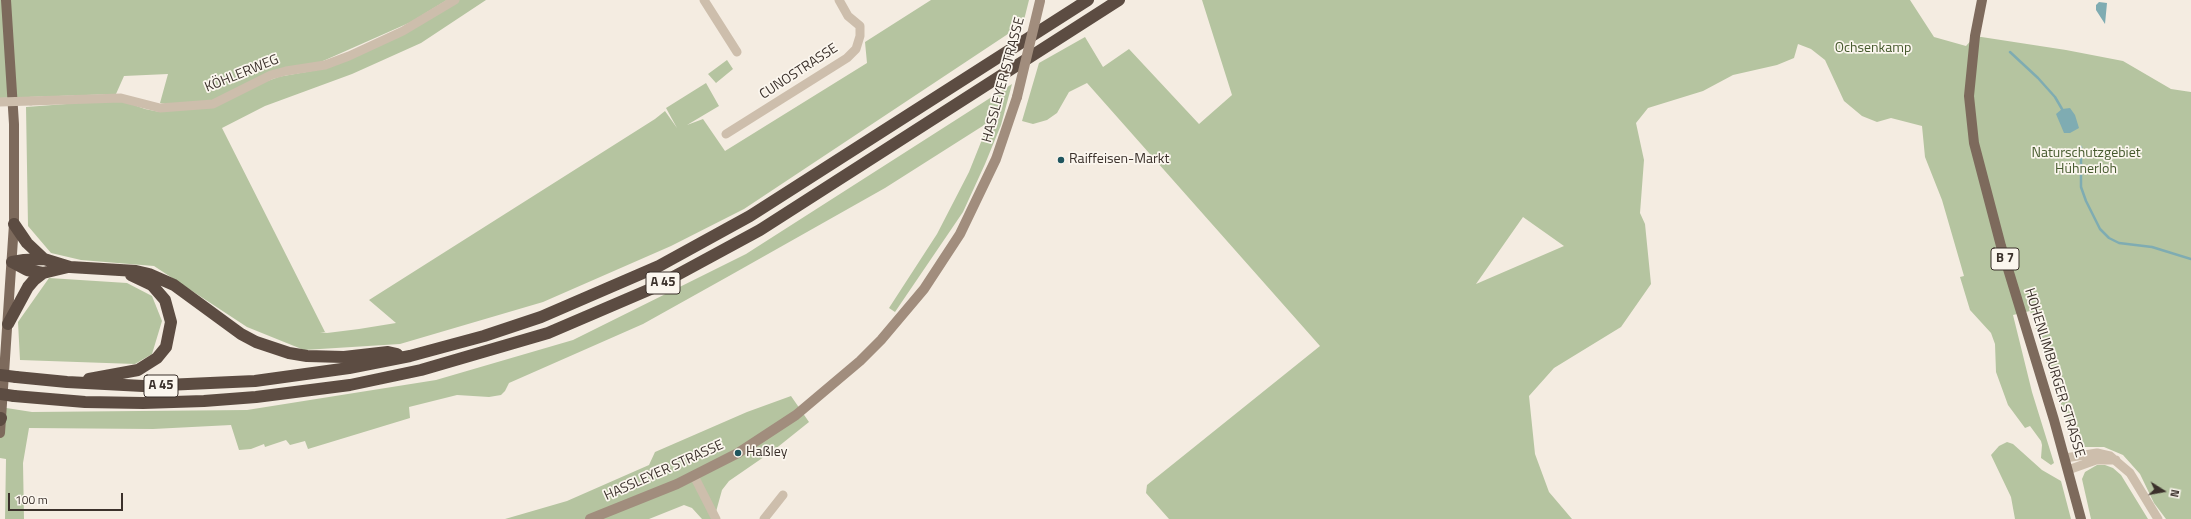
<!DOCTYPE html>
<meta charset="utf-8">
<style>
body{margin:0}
#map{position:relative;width:2191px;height:519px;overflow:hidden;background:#f4ece1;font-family:"Titillium Web",sans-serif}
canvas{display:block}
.north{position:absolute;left:2143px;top:471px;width:40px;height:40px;-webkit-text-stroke:3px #fbf6ee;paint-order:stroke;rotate:101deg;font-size:11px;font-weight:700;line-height:16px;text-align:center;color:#3b312b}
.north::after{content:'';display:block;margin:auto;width:14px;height:18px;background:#3b312b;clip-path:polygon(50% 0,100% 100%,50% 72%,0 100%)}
.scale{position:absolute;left:8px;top:493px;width:115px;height:18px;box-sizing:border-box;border:2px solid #3b312b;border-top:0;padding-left:5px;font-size:12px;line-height:14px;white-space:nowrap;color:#3b312b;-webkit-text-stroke:3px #fbf6ee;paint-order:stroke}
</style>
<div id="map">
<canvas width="2191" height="519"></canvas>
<div class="north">N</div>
<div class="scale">100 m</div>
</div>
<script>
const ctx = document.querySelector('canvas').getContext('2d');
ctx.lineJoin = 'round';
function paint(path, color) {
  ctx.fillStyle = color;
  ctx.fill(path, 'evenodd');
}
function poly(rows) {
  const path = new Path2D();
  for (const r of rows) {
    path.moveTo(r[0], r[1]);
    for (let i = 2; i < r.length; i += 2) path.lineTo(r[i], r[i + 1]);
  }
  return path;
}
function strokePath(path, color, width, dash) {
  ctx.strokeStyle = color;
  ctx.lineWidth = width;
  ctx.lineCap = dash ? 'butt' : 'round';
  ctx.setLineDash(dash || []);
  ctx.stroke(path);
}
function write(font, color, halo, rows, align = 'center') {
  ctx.font = font + ' "Titillium Web",sans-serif';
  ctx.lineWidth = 3.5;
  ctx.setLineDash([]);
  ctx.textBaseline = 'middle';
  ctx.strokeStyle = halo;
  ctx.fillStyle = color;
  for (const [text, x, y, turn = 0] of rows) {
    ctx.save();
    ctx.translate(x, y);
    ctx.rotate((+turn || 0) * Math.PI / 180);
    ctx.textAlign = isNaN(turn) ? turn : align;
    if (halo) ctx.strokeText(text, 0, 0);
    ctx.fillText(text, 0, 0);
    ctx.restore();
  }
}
const green = poly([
 [0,0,447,0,411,22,323,61,209,102,166,104,160,103,168,74,124,76,116,94,0,98],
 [457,0,486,0,421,43,352,74,265,106,222,128,325,332,320,332,327,333,359,329,396,323,369,300,655,119,665,111,677,128,666,108,706,83,719,106,687,125,703,119,725,151,867,63,865,42,931,0,1029,0,1023,24,744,209,671,246,543,302,400,344,304,350,247,327,154,266,81,260,51,253,28,226,26,107,120,100,145,109,160,112,197,108,272,78,323,69],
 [1202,0,1910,0,1934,37,1966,46,1975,36,2066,50,2123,61,2171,89,2191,92,2191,519,2166,519,2154,503,2140,474,2123,455,2104,447,2083,447,2075,441,2067,417,2058,398,2030,311,2013,315,2032,392,2054,463,2051,465,2041,458,2042,445,2041,441,2030,426,2025,428,2008,405,1996,372,1995,344,1991,333,1970,310,1960,277,1964,276,1942,200,1925,157,1922,126,1891,118,1877,122,1862,116,1844,101,1825,60,1811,49,1798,44,1794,58,1777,65,1733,75,1703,91,1648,108,1636,123,1644,160,1640,213,1645,224,1651,284,1621,327,1554,368,1529,396,1535,454,1549,492,1572,519,1169,519,1146,493,1147,485,1320,346,1087,83,1069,92,1057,113,1047,120,1033,124,1022,121,1039,63,1085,37,1103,67,1129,49,1199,124,1232,95],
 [1523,217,1564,246,1476,284],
 [727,60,733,69,716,83,708,74],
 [1012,84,1001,125,985,164,963,212,895,312,889,308,937,234,969,172,989,122,885,188,729,276,643,324,509,383,505,391,501,395,489,397,457,395,409,407,410,418,308,449,305,441,290,445,286,440,265,447,264,444,251,449,239,450,231,425,153,429,29,428,23,463,24,519,5,519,6,459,0,458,0,407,32,412,247,410,436,380,573,340,746,254],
 [49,278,127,283,152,296,162,321,152,354,135,364,20,360,18,322],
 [791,396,809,422,774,450,729,481,722,490,714,519,702,519,692,508,684,505,649,519,505,519,567,501,649,465,655,452,747,412],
 [2007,442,2013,444,2042,470,2061,481,2071,519,2015,519,2011,497,1991,455,1999,446],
 [2097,465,2105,465,2113,468,2121,475,2148,519,2091,519,2082,479,2085,472]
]);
const water = poly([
 [2099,2,2107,3,2105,24,2096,10,2096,5],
 [2070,108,2075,115,2079,128,2070,133,2064,133,2056,114,2062,109]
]);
const stream = poly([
 [2010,52,2038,78,2055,97,2062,109],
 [2081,147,2081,187,2086,201,2100,229,2109,238,2119,243,2152,247,2191,259]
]);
const minor = poly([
 [704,0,737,52],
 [31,101,121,98,160,108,213,104,271,75,286,71,325,65,349,56,403,31,455,0],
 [726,134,847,58,856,49,860,36,860,26,848,16,839,0],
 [2065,458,2097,453,2110,456,2130,473,2158,519],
 [2068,470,2096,460,2116,460],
 [694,476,716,519],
 [764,519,783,495]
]);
const secondary = poly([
 [590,519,677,484,738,453,796,415,860,361,881,340,924,289,960,234,996,159,1017,97]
]);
const primary = poly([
 [1982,0,1975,36,1969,96,1974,143,2001,246,2054,420,2081,519],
 [0,433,14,224,14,124,6,0]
]);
const motorway = poly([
 [14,224,27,243,44,259],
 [12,262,24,260,44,259,70,267,136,271,149,274,174,285,241,334,256,342,289,353,307,356,344,357,388,352,397,354],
 [12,262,27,270,43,273],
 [8,324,28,287,34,280,43,273,68,267],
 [16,377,67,382,143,386,255,381,349,368,410,356,484,336,541,317,659,266,750,216,1088,0],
 [89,379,138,370,157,358,166,347,171,322,165,300,152,285,131,275],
 [14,396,85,402,143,403,204,401,256,397,350,385,421,370,548,333,653,288,760,230,1119,0],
 [0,420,1,418]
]);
const minorBridge = poly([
 [0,102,31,101]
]);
const secondaryBridge = poly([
 [1017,97,1040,1]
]);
const motorwayBridge = poly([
 [0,375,16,377],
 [0,394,14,396]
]);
const markers = [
 [1061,160,4,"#1f555e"],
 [738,453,4,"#1f555e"]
];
const shields = [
 [2005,259,28],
 [663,283,34],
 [161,386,34]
];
const shieldNames = [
 ["B 7",2005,259],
 ["A 45",663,283],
 ["A 45",161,386]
];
const parkNames = [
 ["Ochsenkamp",1873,49],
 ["Naturschutzgebiet",2086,154],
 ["Hühnerloh",2086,170]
];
const streetNames = [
 ["CUNOSTRASSE",799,72,-33],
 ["KÖHLERWEG",242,74,-22],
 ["HASSLEYER STRASSE",1004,80,-75],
 ["HOHENLIMBURGER STRASSE",2054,373,73],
 ["HASSLEYER STRASSE",664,471,-24]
];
const poiNames = [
 ["Raiffeisen-Markt",1069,160],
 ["Haßley",746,453]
];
paint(green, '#b5c4a0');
paint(water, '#7facb2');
strokePath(stream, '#7facb2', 2.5);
strokePath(minor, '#cdbeac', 9);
strokePath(secondary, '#a18d7d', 10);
strokePath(primary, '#7d6a5c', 10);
strokePath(motorway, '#5c4c42', 12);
strokePath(minorBridge, '#cdbeac', 9);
strokePath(secondaryBridge, '#a18d7d', 10);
strokePath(motorwayBridge, '#5c4c42', 12);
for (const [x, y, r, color] of markers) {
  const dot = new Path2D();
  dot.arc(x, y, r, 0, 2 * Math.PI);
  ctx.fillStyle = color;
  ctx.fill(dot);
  strokePath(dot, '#fbf6ee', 1.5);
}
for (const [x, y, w] of shields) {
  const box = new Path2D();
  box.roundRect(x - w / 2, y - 11, w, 22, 3);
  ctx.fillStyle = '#fbf6ee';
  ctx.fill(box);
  strokePath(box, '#3b312b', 1);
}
write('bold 13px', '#3b312b', null, shieldNames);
write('14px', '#465a2e', '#fbf6ee', parkNames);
write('14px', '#3b312b', '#fbf6ee', streetNames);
write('14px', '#3b312b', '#fbf6ee', poiNames, 'left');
</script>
